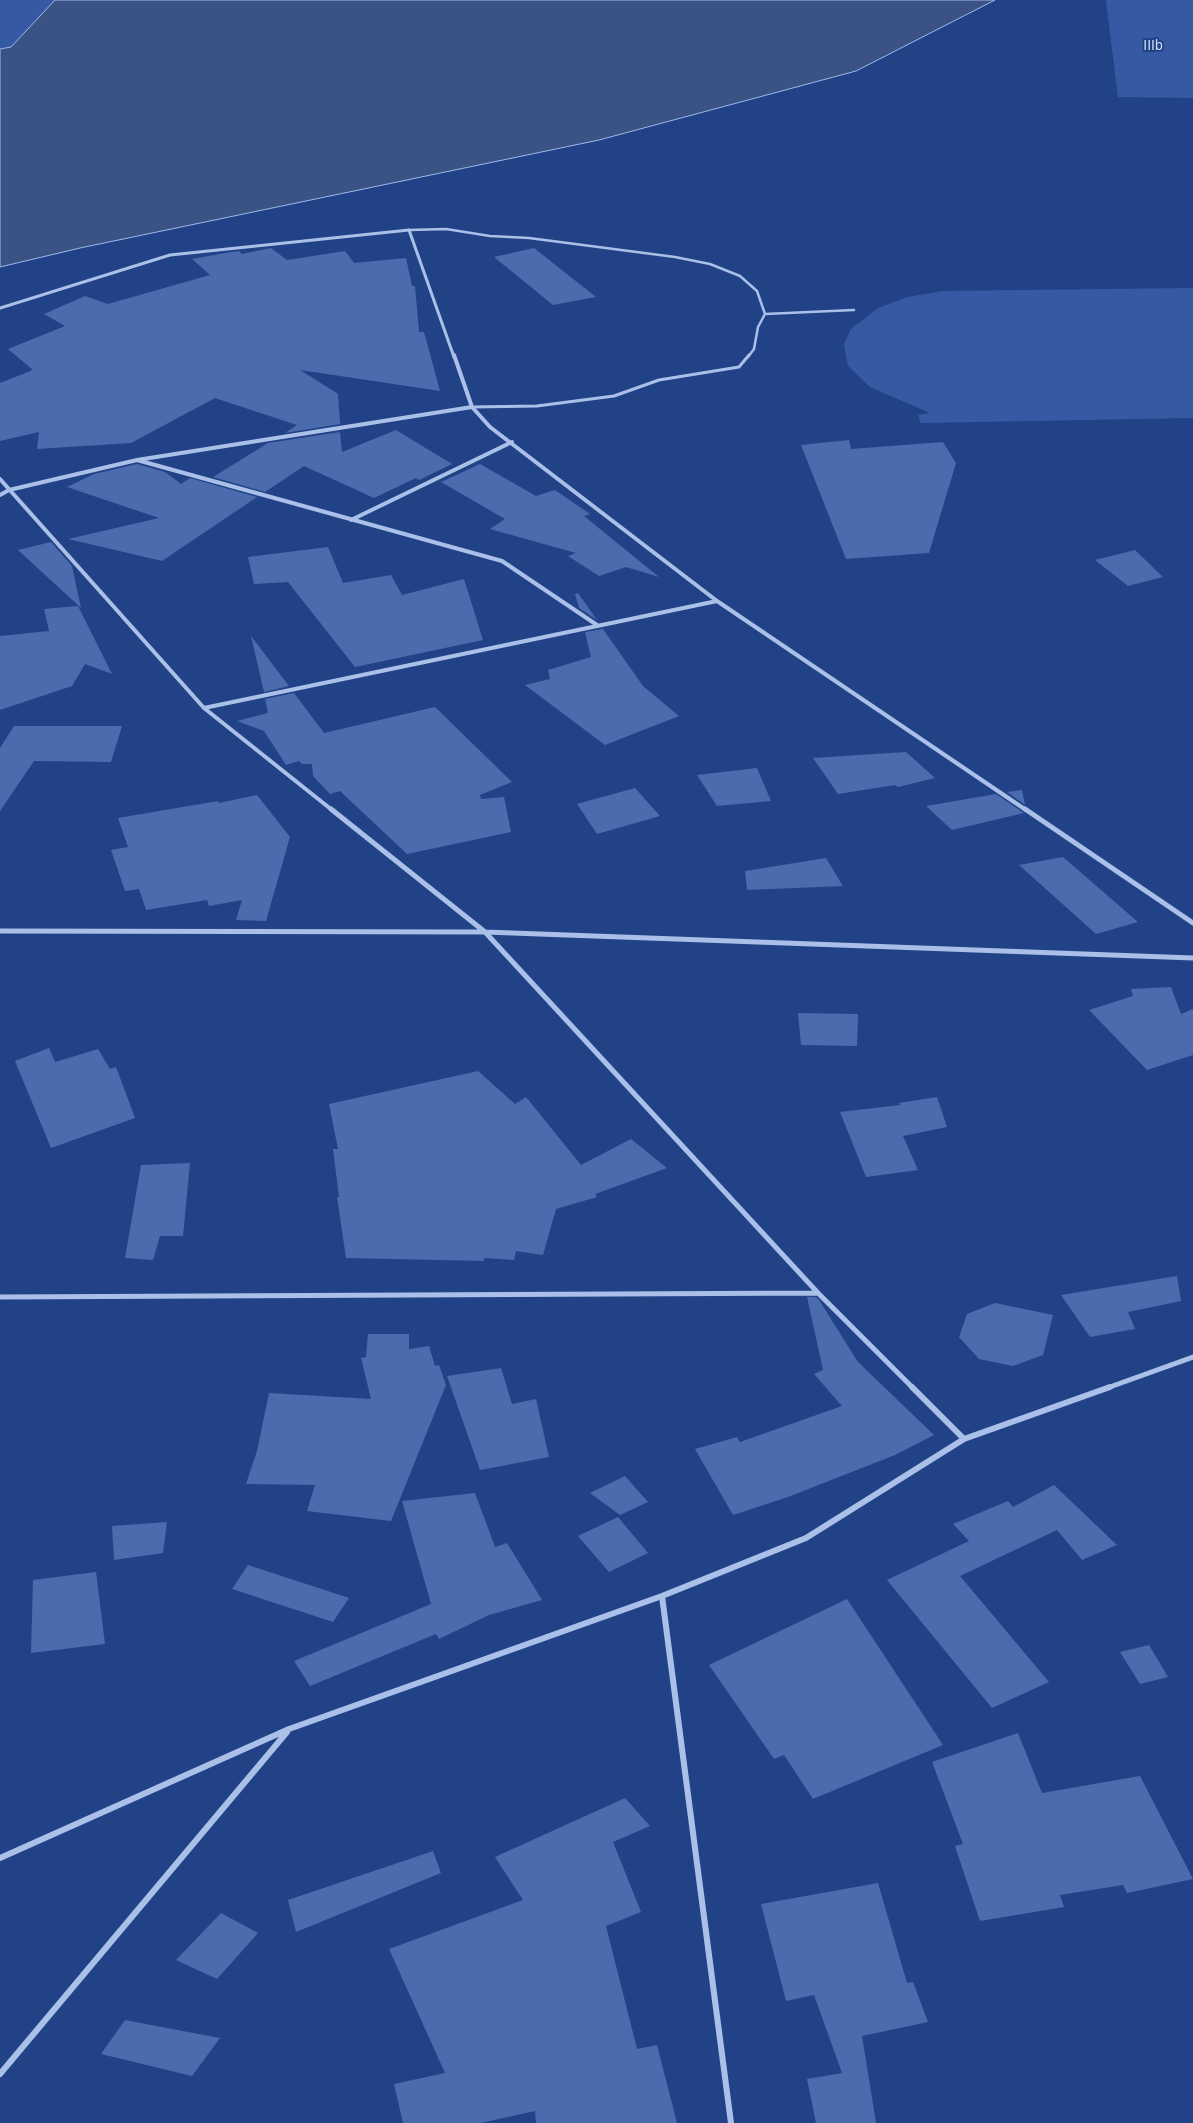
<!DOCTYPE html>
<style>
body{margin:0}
canvas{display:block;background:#214286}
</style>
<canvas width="1193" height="2123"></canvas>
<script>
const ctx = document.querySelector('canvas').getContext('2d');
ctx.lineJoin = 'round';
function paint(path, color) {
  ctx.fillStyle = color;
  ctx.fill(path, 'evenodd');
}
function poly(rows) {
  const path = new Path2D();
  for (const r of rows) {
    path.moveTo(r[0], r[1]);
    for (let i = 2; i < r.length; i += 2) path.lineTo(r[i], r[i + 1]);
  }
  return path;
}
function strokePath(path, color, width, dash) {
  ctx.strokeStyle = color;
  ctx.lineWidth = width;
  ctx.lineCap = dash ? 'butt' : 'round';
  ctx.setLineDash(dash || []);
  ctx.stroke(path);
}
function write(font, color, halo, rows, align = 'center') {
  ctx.font = font + ' Helvetica,sans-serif';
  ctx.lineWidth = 4;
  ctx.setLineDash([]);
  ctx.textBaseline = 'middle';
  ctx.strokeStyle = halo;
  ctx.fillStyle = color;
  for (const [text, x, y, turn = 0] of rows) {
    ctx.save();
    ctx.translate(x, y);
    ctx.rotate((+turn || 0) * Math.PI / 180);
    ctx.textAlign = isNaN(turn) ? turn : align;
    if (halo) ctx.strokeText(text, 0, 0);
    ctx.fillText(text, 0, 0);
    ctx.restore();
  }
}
const green = poly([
 [0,0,55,0,11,47,0,49],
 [1106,0,1193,0,1193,98,1118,97],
 [1193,288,1193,418,921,423,918,415,930,413,870,387,848,366,844,344,851,329,878,308,908,297,943,291]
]);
const water = poly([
 [55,0,995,0,856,71,599,140,80,248,0,267,0,49,11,47,55,0]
]);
const building = poly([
 [271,248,287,260,345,251,354,263,406,258,412,286,415,286,419,332,424,332,440,391,300,370,338,394,340,424,285,433,297,425,215,398,131,443,37,449,39,432,0,441,0,383,33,370,8,349,65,326,44,314,85,296,108,304,210,275,192,259,225,253,239,251,242,254],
 [534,248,596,297,553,305,494,257],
 [396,430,452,464,419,480,416,478,374,498,304,466,265,492,213,477,268,443,340,432,342,452],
 [849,440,851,449,943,442,956,463,929,553,846,559,801,445],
 [137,464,165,472,181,484,190,478,257,497,162,561,68,539,159,518,67,487,94,474],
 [480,464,536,496,555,490,590,514,584,516,659,577,626,567,599,576,568,556,576,553,490,529,505,519,441,482],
 [51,542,72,566,81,608,18,550],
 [328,547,343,583,391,575,402,595,464,579,483,640,355,667,288,582,254,584,248,557],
 [1135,550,1163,577,1128,586,1095,560],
 [578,593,597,620,579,608,575,594],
 [78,606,112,674,85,664,72,686,0,710,0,636,49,631,44,609],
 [603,629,643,686,679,716,605,745,525,685,550,679,548,670,591,657,585,632],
 [251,636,289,686,264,692],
 [294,693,324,733,435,707,512,782,480,795,481,799,504,797,511,832,407,854,340,791,330,794,313,776,312,764,302,764,299,761,286,765,264,731,237,721,268,713,265,699],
 [14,726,122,726,111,762,34,761,0,811,0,748],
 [906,752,935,778,898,787,895,785,838,794,813,758],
 [757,768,771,801,717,806,697,775],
 [635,788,660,816,597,834,577,804],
 [1022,790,1025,805,1007,792],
 [996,794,1024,813,952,830,926,806],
 [257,795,290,837,266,921,236,920,242,900,209,906,207,900,146,910,139,889,125,891,111,850,128,847,118,818,218,801,219,803],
 [1063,857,1138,922,1096,934,1019,865],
 [826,858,843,886,747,890,745,871],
 [1171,987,1181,1014,1193,1009,1193,1055,1147,1070,1089,1010,1133,996,1131,989],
 [798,1013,858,1014,857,1046,801,1045],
 [49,1048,55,1062,98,1049,110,1069,116,1067,135,1118,51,1148,15,1061],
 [478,1071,515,1104,526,1097,581,1165,631,1139,667,1168,595,1194,597,1197,556,1209,543,1255,516,1251,514,1260,484,1258,484,1261,346,1258,337,1197,339,1197,333,1149,338,1149,329,1104],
 [937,1097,947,1127,903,1136,918,1170,866,1177,840,1112,900,1105,899,1103],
 [190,1163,183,1236,160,1236,153,1260,125,1258,141,1165],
 [1177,1276,1181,1301,1128,1312,1135,1329,1090,1337,1061,1295],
 [807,1297,816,1297,819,1300,858,1362,934,1435,895,1455,788,1497,733,1515,695,1449,737,1437,740,1442,842,1406,814,1374,823,1370],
 [995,1303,1053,1315,1043,1355,1013,1366,979,1359,959,1337,967,1314],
 [368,1334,409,1334,409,1349,429,1346,435,1366,439,1365,446,1385,391,1521,307,1511,315,1485,246,1484,257,1451,269,1393,371,1399,361,1358,366,1357],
 [501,1368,512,1404,536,1399,549,1457,480,1470,447,1376],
 [625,1476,648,1502,620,1515,590,1493],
 [1054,1485,1117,1545,1082,1560,1057,1530,960,1576,1049,1682,992,1708,887,1580,969,1541,953,1524,1008,1501,1013,1507],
 [475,1493,495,1547,507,1543,542,1600,489,1615,439,1639,436,1634,310,1686,294,1661,431,1604,402,1501],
 [618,1517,648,1553,609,1572,578,1536],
 [167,1522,163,1553,114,1560,112,1526],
 [248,1565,349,1598,333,1622,232,1589],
 [96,1572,105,1644,31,1653,33,1580],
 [847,1599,943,1745,813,1799,784,1755,774,1759,709,1665],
 [1149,1645,1168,1677,1140,1684,1120,1652],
 [1018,1733,1042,1793,1140,1776,1193,1879,1127,1893,1123,1885,1060,1895,1064,1907,980,1921,955,1846,963,1844,932,1762],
 [625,1798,650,1826,613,1842,641,1912,606,1926,637,2049,657,2045,677,2123,536,2123,535,2111,481,2123,403,2123,394,2084,445,2073,389,1949,523,1900,495,1857],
 [433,1851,441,1873,296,1932,288,1900],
 [878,1883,907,1983,913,1982,928,2022,862,2036,876,2123,816,2123,807,2079,842,2073,814,1995,786,2001,761,1904],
 [221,1913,258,1933,217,1979,176,1960],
 [125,2020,172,2029,220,2038,192,2076,101,2054]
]);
const laneFar1 = poly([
 [409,230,446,229,490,236,529,238,675,257,710,264,740,276,757,291,765,314,758,327,754,349,748,357],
 [765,314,854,310]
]);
const lane = poly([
 [472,407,537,406,614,396,659,380,739,367,749,355]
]);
const streetFar3 = poly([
 [0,308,170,255,409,230,454,357]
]);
const streetFar2 = poly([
 [454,355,472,407,490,427,717,601,1026,810],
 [137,460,502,561,597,625],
 [0,479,204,708,332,810],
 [0,495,9,490,137,460,472,407],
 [351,520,512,442],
 [204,708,717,601]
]);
const streetFar1 = poly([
 [331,809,485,932,818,1293],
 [1025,809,1193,923],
 [0,931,485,932,1193,958],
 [0,1297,818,1293,913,1388],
 [1107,1388,1193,1357]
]);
const street = poly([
 [912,1387,964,1439],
 [662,1596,731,2123],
 [0,1858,289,1729,662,1596,806,1538,964,1439,1110,1387],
 [0,2074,287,1732]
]);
const farParknames = [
 ["IIIb",1153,46]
];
paint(green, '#355aa3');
paint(water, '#3a5284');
strokePath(water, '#9eb9eb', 1);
paint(building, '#4a6bae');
strokePath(laneFar1, '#aac0e9', 2.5);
strokePath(lane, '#aac0e9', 3);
strokePath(streetFar3, '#aac0e9', 3);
strokePath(streetFar2, '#aac0e9', 4);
strokePath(streetFar1, '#aac0e9', 5);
strokePath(street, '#aac0e9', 6);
write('14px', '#cfddf7', '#214286', farParknames);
</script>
